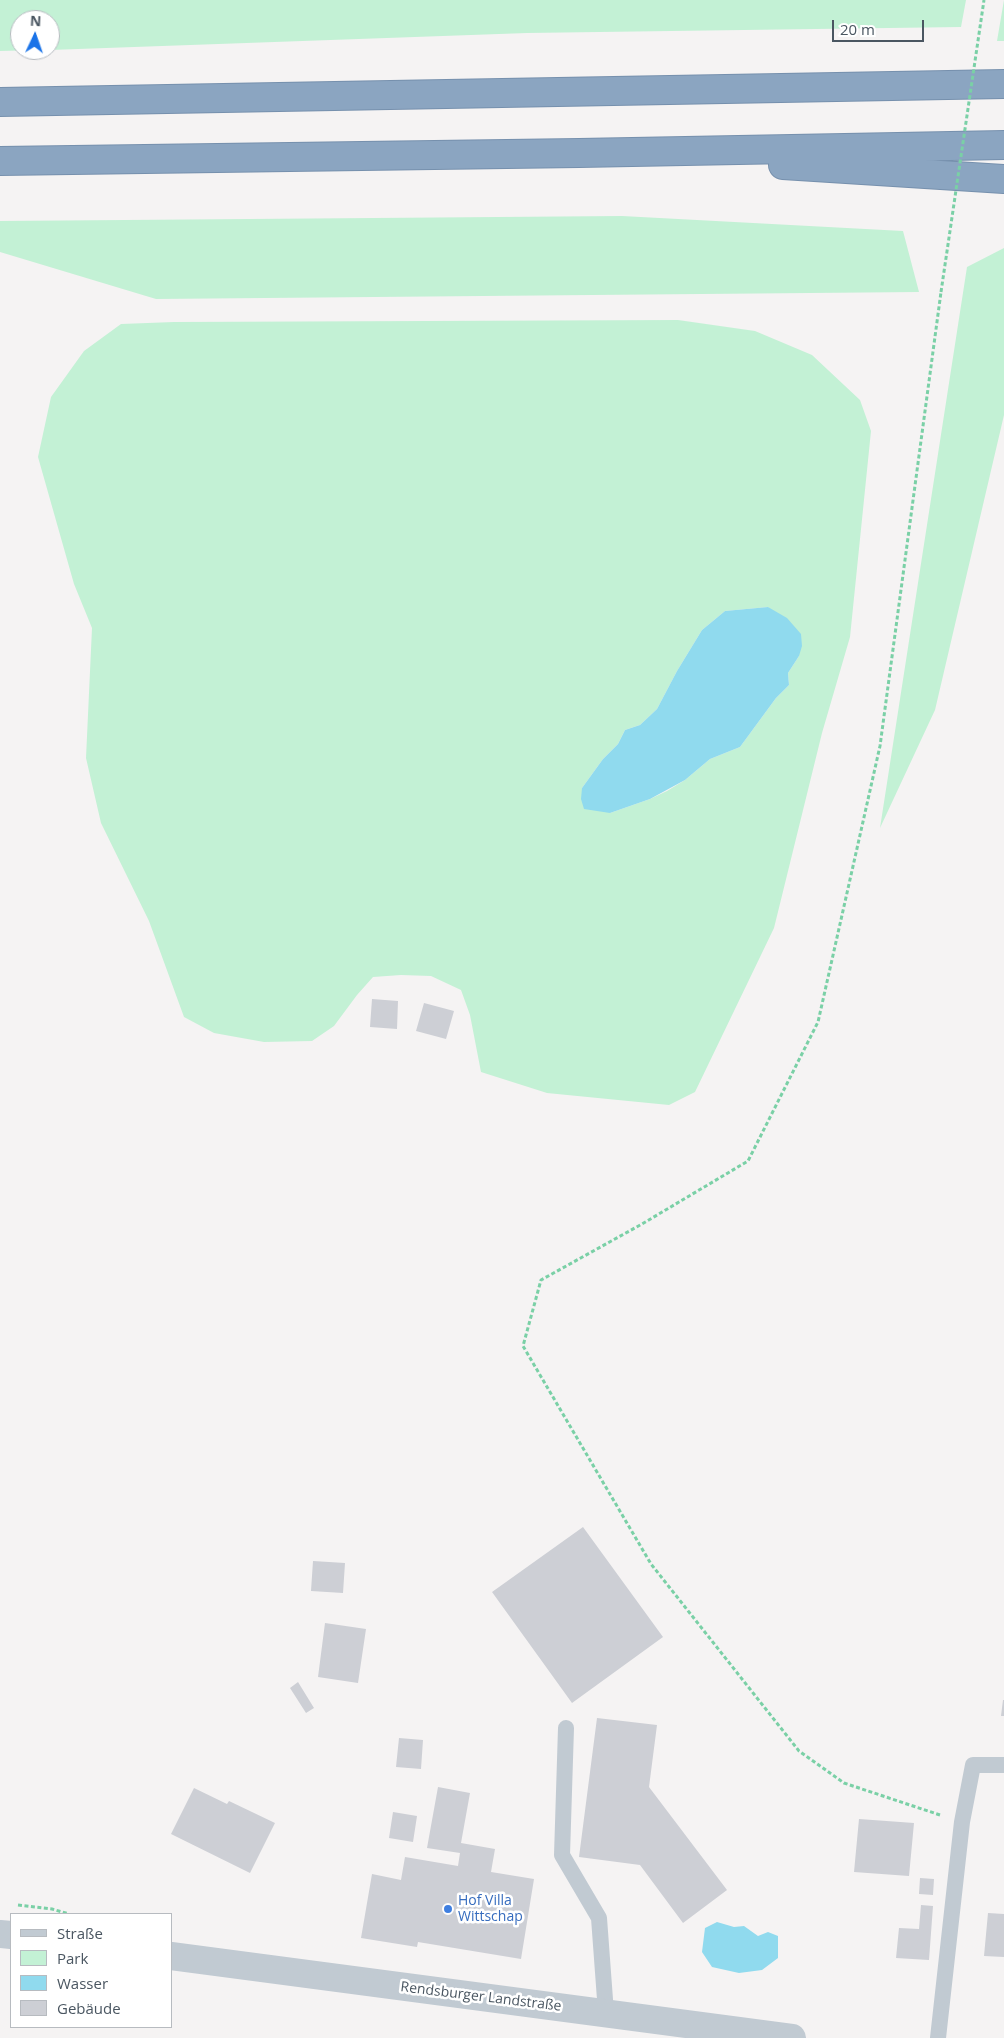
<!DOCTYPE html>
<meta charset="utf-8">
<style>
body{margin:0}
#map{position:relative;width:1004px;height:2038px;overflow:hidden;background:#f5f3f3;font-family:"Open Sans",sans-serif}
canvas{display:block}
.legend{position:absolute;left:10px;top:1913px;width:162px;height:115px;box-sizing:border-box;background:#fff;border:1px solid #b7bbc0;margin:0;padding:6px 9px;list-style:none;font-size:15px;color:#4a5661}
.legend li{display:flex;align-items:center;gap:10px;height:25px}
.legend b{width:25px;border:1px solid #b7bbc0}
.north{position:absolute;left:10px;top:10px;width:50px;height:50px;box-sizing:border-box;background:#fff;border:1px solid #b7bbc0;border-radius:50%;rotate:3deg;font-size:14px;font-weight:700;line-height:20px;text-align:center;color:#4a5661}
.north::after{content:'';display:block;margin:auto;width:18px;height:22px;background:#1a73e8;clip-path:polygon(50% 0,100% 100%,50% 72%,0 100%)}
.scale{position:absolute;left:832px;top:20px;width:92px;height:22px;box-sizing:border-box;border:2px solid #4a5661;border-top:0;padding-left:6px;font-size:15px;line-height:18px;white-space:nowrap;color:#4a5661;-webkit-text-stroke:4px #fff;paint-order:stroke}
</style>
<div id="map">
<canvas width="1004" height="2038"></canvas>
<ul class="legend">
<li><b style="height:6px;background:#c1cad2"></b>Straße</li>
<li><b style="height:14px;background:#c3f1d5"></b>Park</li>
<li><b style="height:14px;background:#90daee"></b>Wasser</li>
<li><b style="height:14px;background:#cdcfd5"></b>Gebäude</li>
</ul>
<div class="north">N</div>
<div class="scale">20 m</div>
</div>
<script>
const ctx = document.querySelector('canvas').getContext('2d');
ctx.lineJoin = 'round';
function paint(path, color) {
  ctx.fillStyle = color;
  ctx.fill(path, 'evenodd');
}
function poly(rows) {
  const path = new Path2D();
  for (const r of rows) {
    path.moveTo(r[0], r[1]);
    for (let i = 2; i < r.length; i += 2) path.lineTo(r[i], r[i + 1]);
  }
  return path;
}
function strokePath(path, color, width, dash) {
  ctx.strokeStyle = color;
  ctx.lineWidth = width;
  ctx.lineCap = dash ? 'butt' : 'round';
  ctx.setLineDash(dash || []);
  ctx.stroke(path);
}
function write(font, color, halo, rows, align = 'center') {
  ctx.font = font + ' "Open Sans",sans-serif';
  ctx.lineWidth = 5;
  ctx.setLineDash([]);
  ctx.textBaseline = 'middle';
  ctx.strokeStyle = halo;
  ctx.fillStyle = color;
  for (const [text, x, y, turn = 0] of rows) {
    ctx.save();
    ctx.translate(x, y);
    ctx.rotate((+turn || 0) * Math.PI / 180);
    ctx.textAlign = isNaN(turn) ? turn : align;
    if (halo) ctx.strokeText(text, 0, 0);
    ctx.fillText(text, 0, 0);
    ctx.restore();
  }
}
const green = poly([
 [0,0,966,0,961,27,527,33,50,50,50,20,20,20,20,50,40,50,0,51],
 [1004,0,1004,41,997,41],
 [622,216,903,231,919,292,156,299,0,252,0,221],
 [1004,248,1004,415,935,710,880,828,967,267],
 [678,320,755,331,812,355,860,400,871,431,850,637,822,733,774,928,695,1092,669,1105,547,1093,481,1072,470,1015,461,990,431,976,401,975,373,977,357,995,334,1026,312,1041,264,1042,214,1033,184,1017,149,921,101,823,86,758,92,628,74,584,38,457,51,397,84,351,121,324,174,322],
 [768,607,799,656,788,673,789,685,776,698,740,747,710,759,685,780,667,791,650,799,610,813,582,788,603,759,618,744,625,730,640,725,657,709,677,671,702,630,725,611]
]);
const water = poly([
 [768,607,787,618,801,634,802,646,799,656,788,673,789,685,776,698,740,747,710,759,685,780,650,799,610,813,584,809,581,799,582,788,603,759,618,744,625,730,640,725,657,709,677,671,702,630,725,611],
 [717,1922,734,1927,744,1926,758,1936,768,1932,778,1936,778,1958,762,1970,739,1973,712,1967,702,1952,705,1928]
]);
const building = poly([
 [372,999,398,1001,397,1029,370,1027],
 [424,1003,454,1011,446,1039,416,1031],
 [583,1527,663,1637,572,1703,492,1592],
 [313,1561,345,1563,343,1593,311,1591],
 [325,1623,366,1629,358,1683,318,1677],
 [298,1682,314,1708,306,1713,290,1688],
 [1003,1700,1004,1700,1004,1716,1001,1716],
 [597,1718,657,1725,649,1787,727,1890,683,1923,640,1865,579,1857],
 [399,1738,423,1740,421,1769,396,1767],
 [438,1787,470,1793,461,1843,495,1849,491,1872,534,1879,521,1959,418,1942,417,1947,361,1938,372,1874,401,1880,405,1857,458,1866,460,1853,427,1848],
 [194,1788,227,1804,229,1801,275,1823,250,1873,171,1834],
 [393,1812,417,1816,413,1842,389,1838],
 [859,1819,914,1823,909,1876,854,1872],
 [920,1878,934,1879,933,1895,919,1894],
 [921,1905,933,1906,929,1960,896,1958,899,1928,919,1929],
 [988,1913,1004,1914,1004,1957,984,1956]
]);
const path = poly([
 [940,1815,844,1783,799,1751,651,1564,523,1346,541,1280,642,1224,748,1161,818,1022,880,746,941,292],
 [18,1905,52,1909,69,1914]
]);
const service = poly([
 [566,1728,562,1855,599,1918,606,2013],
 [938,2038,962,1822,973,1765,1004,1765]
]);
const tertiary = poly([
 [0,1934,11,1935],
 [171,1956,792,2038]
]);
const motorway = poly([
 [0,102,1004,84],
 [0,161,579,153,1004,145],
 [783,165,1004,179]
]);
const pathBridge = poly([
 [941,292,984,0]
]);
const markers = [
 [448,1909,5,"#3f7fe0"]
];
const shopNames = [
 ["Hof Villa",458,1901],
 ["Wittschap",458,1917]
];
const streetNames = [
 ["Rendsburger Landstraße",481,1997,7]
];
paint(green, '#c3f1d5');
paint(water, '#90daee');
paint(building, '#cdcfd5');
strokePath(motorway, '#7690ad', 30);
strokePath(path, '#7ad0a6', 3, [4, 2.5]);
strokePath(service, '#c1cad2', 16);
strokePath(tertiary, '#c1cad2', 28);
strokePath(motorway, '#8ba5c1', 28);
strokePath(pathBridge, '#7ad0a6', 3, [4, 2.5]);
for (const [x, y, r, color] of markers) {
  const dot = new Path2D();
  dot.arc(x, y, r, 0, 2 * Math.PI);
  ctx.fillStyle = color;
  ctx.fill(dot);
  strokePath(dot, '#fff', 2);
}
write('14px', '#366cbe', '#fff', shopNames, 'left');
write('14px', '#4a5661', '#fff', streetNames);
</script>
